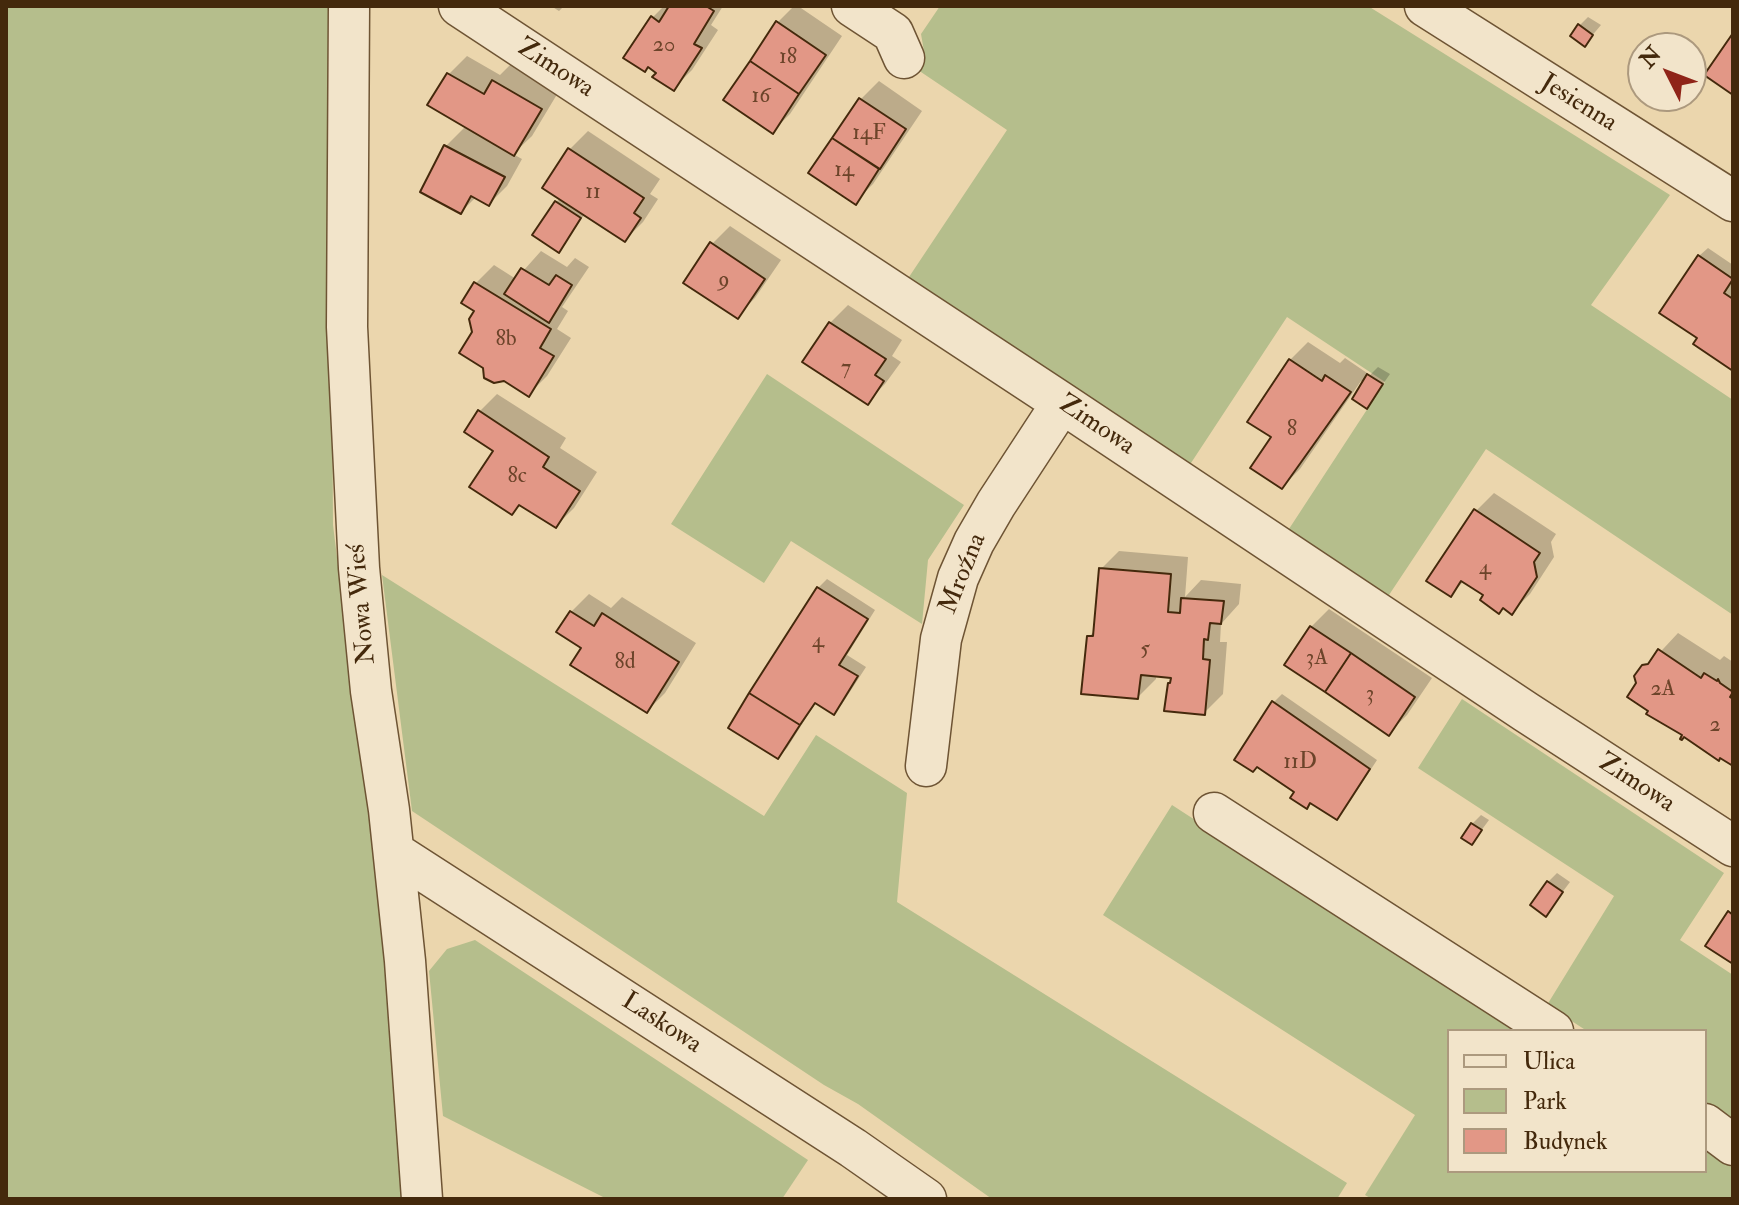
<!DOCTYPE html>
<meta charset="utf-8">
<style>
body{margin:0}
#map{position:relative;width:1739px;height:1205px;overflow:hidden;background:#ebd6ad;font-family:"IM FELL Double Pica",serif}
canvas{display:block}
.frame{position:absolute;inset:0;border:8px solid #44290c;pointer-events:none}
.legend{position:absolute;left:1447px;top:1029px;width:260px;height:144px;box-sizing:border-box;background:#f2e4ca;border:2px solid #ac997e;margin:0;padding:10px 14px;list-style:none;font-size:24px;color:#44290c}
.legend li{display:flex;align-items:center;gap:16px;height:40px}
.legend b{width:40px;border:2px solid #ac997e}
.north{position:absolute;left:1627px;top:32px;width:80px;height:80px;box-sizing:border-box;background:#f2e4ca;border:2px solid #ac997e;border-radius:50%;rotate:312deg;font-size:22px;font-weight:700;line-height:32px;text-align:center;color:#44290c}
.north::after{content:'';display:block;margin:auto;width:28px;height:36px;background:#8f2418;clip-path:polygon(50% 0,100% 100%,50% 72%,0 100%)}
</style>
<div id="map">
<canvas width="1739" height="1205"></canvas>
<div class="frame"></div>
<ul class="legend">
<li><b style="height:10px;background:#f2e4ca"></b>Ulica</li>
<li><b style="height:22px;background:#b5be8c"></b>Park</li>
<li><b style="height:22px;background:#e29786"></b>Budynek</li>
</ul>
<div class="north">N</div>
</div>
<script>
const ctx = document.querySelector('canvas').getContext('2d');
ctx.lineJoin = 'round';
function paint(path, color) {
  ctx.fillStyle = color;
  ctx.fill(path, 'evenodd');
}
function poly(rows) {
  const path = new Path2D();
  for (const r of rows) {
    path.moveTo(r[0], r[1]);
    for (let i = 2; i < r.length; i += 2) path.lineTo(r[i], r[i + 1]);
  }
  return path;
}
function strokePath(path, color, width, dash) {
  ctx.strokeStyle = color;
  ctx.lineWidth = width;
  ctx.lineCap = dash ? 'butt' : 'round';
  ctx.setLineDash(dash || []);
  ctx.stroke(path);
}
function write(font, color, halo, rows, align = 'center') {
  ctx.font = font + ' "IM FELL Double Pica",serif';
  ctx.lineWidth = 6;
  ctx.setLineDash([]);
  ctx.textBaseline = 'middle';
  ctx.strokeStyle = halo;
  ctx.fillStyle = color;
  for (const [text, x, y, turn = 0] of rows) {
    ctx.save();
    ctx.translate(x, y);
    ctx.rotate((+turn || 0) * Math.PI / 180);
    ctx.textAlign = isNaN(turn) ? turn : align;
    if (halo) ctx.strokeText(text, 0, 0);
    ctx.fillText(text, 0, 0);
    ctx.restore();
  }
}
const green = poly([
 [6,6,330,6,333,525,393,1010,404,1199,6,1199],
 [940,6,1368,6,1670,195,1591,305,1733,400,1733,615,1486,449,1387,598,1287,532,1385,382,1287,317,1189,466,907,280,1007,130,918,70,925,57,921,34],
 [767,374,964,505,928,560,922,624,791,541,764,583,671,524],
 [382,575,764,816,816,735,907,793,897,902,1347,1183,1337,1199,992,1199,858,1104,824,1085,412,811],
 [1462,699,1724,873,1680,940,1733,975,1733,1129,1705,1108,1705,1031,1587,1031,1547,1005,1614,896,1418,768],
 [1172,805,1520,1031,1449,1031,1449,1171,1705,1171,1705,1150,1733,1168,1733,1199,1372,1199,1365,1195,1415,1115,1103,915],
 [475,940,808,1160,782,1199,607,1199,443,1116,429,971,447,949]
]);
const shadow = poly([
 [551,6,564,6,559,11],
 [664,6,723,6,711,25,718,30,692,70,674,88,658,72,652,18],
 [794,6,798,6,842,36,790,114,772,132,778,22],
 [1588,17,1601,25,1585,44,1579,26],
 [467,56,500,75,512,63,559,91,532,136,513,154,522,159,507,186,489,204,476,197,461,212,422,191,446,146,466,126,430,104,449,74],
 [879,81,922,111,873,184,855,202,811,173,861,99],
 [588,131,660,179,650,194,658,199,643,222,625,240,585,214,558,250,556,202,561,198,545,187,570,149],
 [730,226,781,260,755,298,737,316,712,244],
 [1708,248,1733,265,1731,284,1733,285,1733,368,1700,338,1699,256],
 [541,251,567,267,575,258,589,267,562,307,568,311,557,329,571,338,547,376,529,394,504,379,474,333,476,310,464,302,476,283,494,265,516,279],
 [848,305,902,340,892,356,901,362,885,384,867,402,830,323],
 [1308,342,1340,363,1345,358,1370,375,1378,367,1390,374,1367,407,1364,383,1361,381,1300,469,1282,487,1274,437,1290,360],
 [497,394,566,438,560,448,597,472,574,508,556,526,521,503,512,512,496,450,479,412],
 [1494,493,1556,534,1551,542,1554,557,1530,594,1512,612,1464,581,1451,594,1476,511],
 [1119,551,1188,557,1185,597,1201,580,1241,584,1239,604,1221,624,1220,642,1227,642,1223,694,1205,712,1172,681,1173,676,1156,675,1156,679,1138,697,1089,637,1095,630,1101,569],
 [827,579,875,610,847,655,866,667,842,704,834,713,816,702,787,748,778,757,818,588],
 [589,594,611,608,622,597,696,643,665,693,647,711,571,612],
 [1329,609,1432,678,1407,715,1389,733,1311,627],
 [1678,633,1720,660,1724,656,1733,662,1733,764,1721,756,1718,759,1649,713,1637,677],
 [1282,694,1377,760,1345,809,1336,817,1297,791,1274,702],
 [1481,815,1489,820,1472,843,1472,824],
 [1557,873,1570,882,1546,914,1548,882]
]);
const building = poly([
 [669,6,706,6,714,11,694,44,702,48,674,91,652,77,656,73,648,67,645,72,623,58,651,16,659,22,669,6],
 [776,21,826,55,799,94,750,61,776,21],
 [1578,24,1593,35,1585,47,1570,36,1578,24],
 [1733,33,1733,95,1704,75,1733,33],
 [750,61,799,94,773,134,723,100,750,61],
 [447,73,484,94,492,80,542,109,514,156,427,105,447,73],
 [859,98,906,129,880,169,832,138,859,98],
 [832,138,879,169,856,205,808,173,832,138],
 [444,145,505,177,489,206,471,196,461,214,420,192,444,145],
 [568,148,644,198,634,213,641,218,625,242,542,188,568,148],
 [555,201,581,218,559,253,532,235,555,201],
 [710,242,765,279,738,319,683,283,710,242],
 [1698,255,1733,279,1724,293,1733,299,1733,371,1693,344,1697,338,1659,313,1698,255],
 [521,268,549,285,556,275,572,285,549,323,504,294,521,268],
 [474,282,551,329,540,348,554,356,529,397,504,381,494,383,484,378,483,368,459,353,472,332,469,319,474,311,461,303,474,282],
 [829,322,886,359,875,375,884,381,868,405,802,362,829,322],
 [1289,359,1322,381,1325,375,1351,392,1282,489,1250,468,1271,437,1247,422,1289,359],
 [1367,374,1383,384,1367,409,1352,399,1367,374],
 [478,410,549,457,543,467,580,491,556,528,519,505,512,515,469,487,493,451,464,432,478,410],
 [1474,509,1540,553,1534,562,1537,577,1512,615,1503,608,1499,614,1480,600,1483,595,1461,581,1451,597,1426,581,1474,509],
 [1099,568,1171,574,1168,612,1180,613,1181,598,1224,601,1221,624,1210,623,1208,640,1204,639,1203,659,1210,660,1205,715,1164,711,1168,683,1170,683,1171,678,1141,675,1138,699,1081,694,1087,636,1093,636,1099,568],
 [817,587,868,619,839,665,858,676,834,715,815,703,800,725,749,693,817,587],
 [570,611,594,626,602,613,679,662,647,713,570,665,581,648,556,632,570,611],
 [1310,626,1351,653,1325,692,1284,665,1310,626],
 [1658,649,1701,678,1704,673,1717,681,1718,679,1720,683,1733,692,1730,697,1733,699,1733,766,1720,758,1719,761,1684,737,1682,740,1680,739,1682,735,1646,714,1648,711,1627,697,1636,683,1634,676,1642,665,1648,664,1658,649],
 [1351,653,1415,697,1389,736,1325,692,1351,653],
 [749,693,800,725,778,759,728,728,749,693],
 [1272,701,1370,769,1337,820,1310,803,1307,809,1290,798,1294,792,1257,767,1253,772,1234,760,1272,701],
 [1471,823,1482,830,1472,845,1461,838,1471,823],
 [1547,881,1563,892,1546,917,1530,905,1547,881],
 [1728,911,1733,915,1733,964,1705,946,1728,911]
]);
const minor = poly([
 [349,6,347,327,359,568,371,691,389,810,405,961,422,1199],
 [459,6,1062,403,1526,712,1733,846],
 [852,6,893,33,904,58],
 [1425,6,1733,201],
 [926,766,941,639,958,578,974,542,996,504,1062,403],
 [1214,813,1553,1031],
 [394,852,853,1148,926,1199],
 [1705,1124,1733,1145]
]);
const numberNames = [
 ["20",664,46],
 ["18",788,58],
 ["16",761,97],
 ["14F",869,134],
 ["14",844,171],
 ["11",593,193],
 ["9",724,281],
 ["8b",506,340],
 ["7",846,369],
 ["8",1292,430],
 ["8c",517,477],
 ["4",1485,569],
 ["4",818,642],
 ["5",1145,650],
 ["3A",1317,659],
 ["8d",625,663],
 ["2A",1663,690],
 ["3",1370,695],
 ["2",1715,726],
 ["11D",1300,763]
];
const streetNames = [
 ["Zimowa",555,69,33],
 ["Jesienna",1578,104,32],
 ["Zimowa",1096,426,34],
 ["Mroźna",964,574,-68],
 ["Nowa Wieś",363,604,-95],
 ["Zimowa",1636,784,33],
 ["Laskowa",661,1024,33]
];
paint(green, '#b5be8c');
paint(shadow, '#0003');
paint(building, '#e29786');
strokePath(building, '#44290c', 2);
strokePath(minor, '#6e5434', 43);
strokePath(minor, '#f2e4ca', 40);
write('22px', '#6c442a', null, numberNames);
write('26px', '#44290c', '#f2e4ca', streetNames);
</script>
